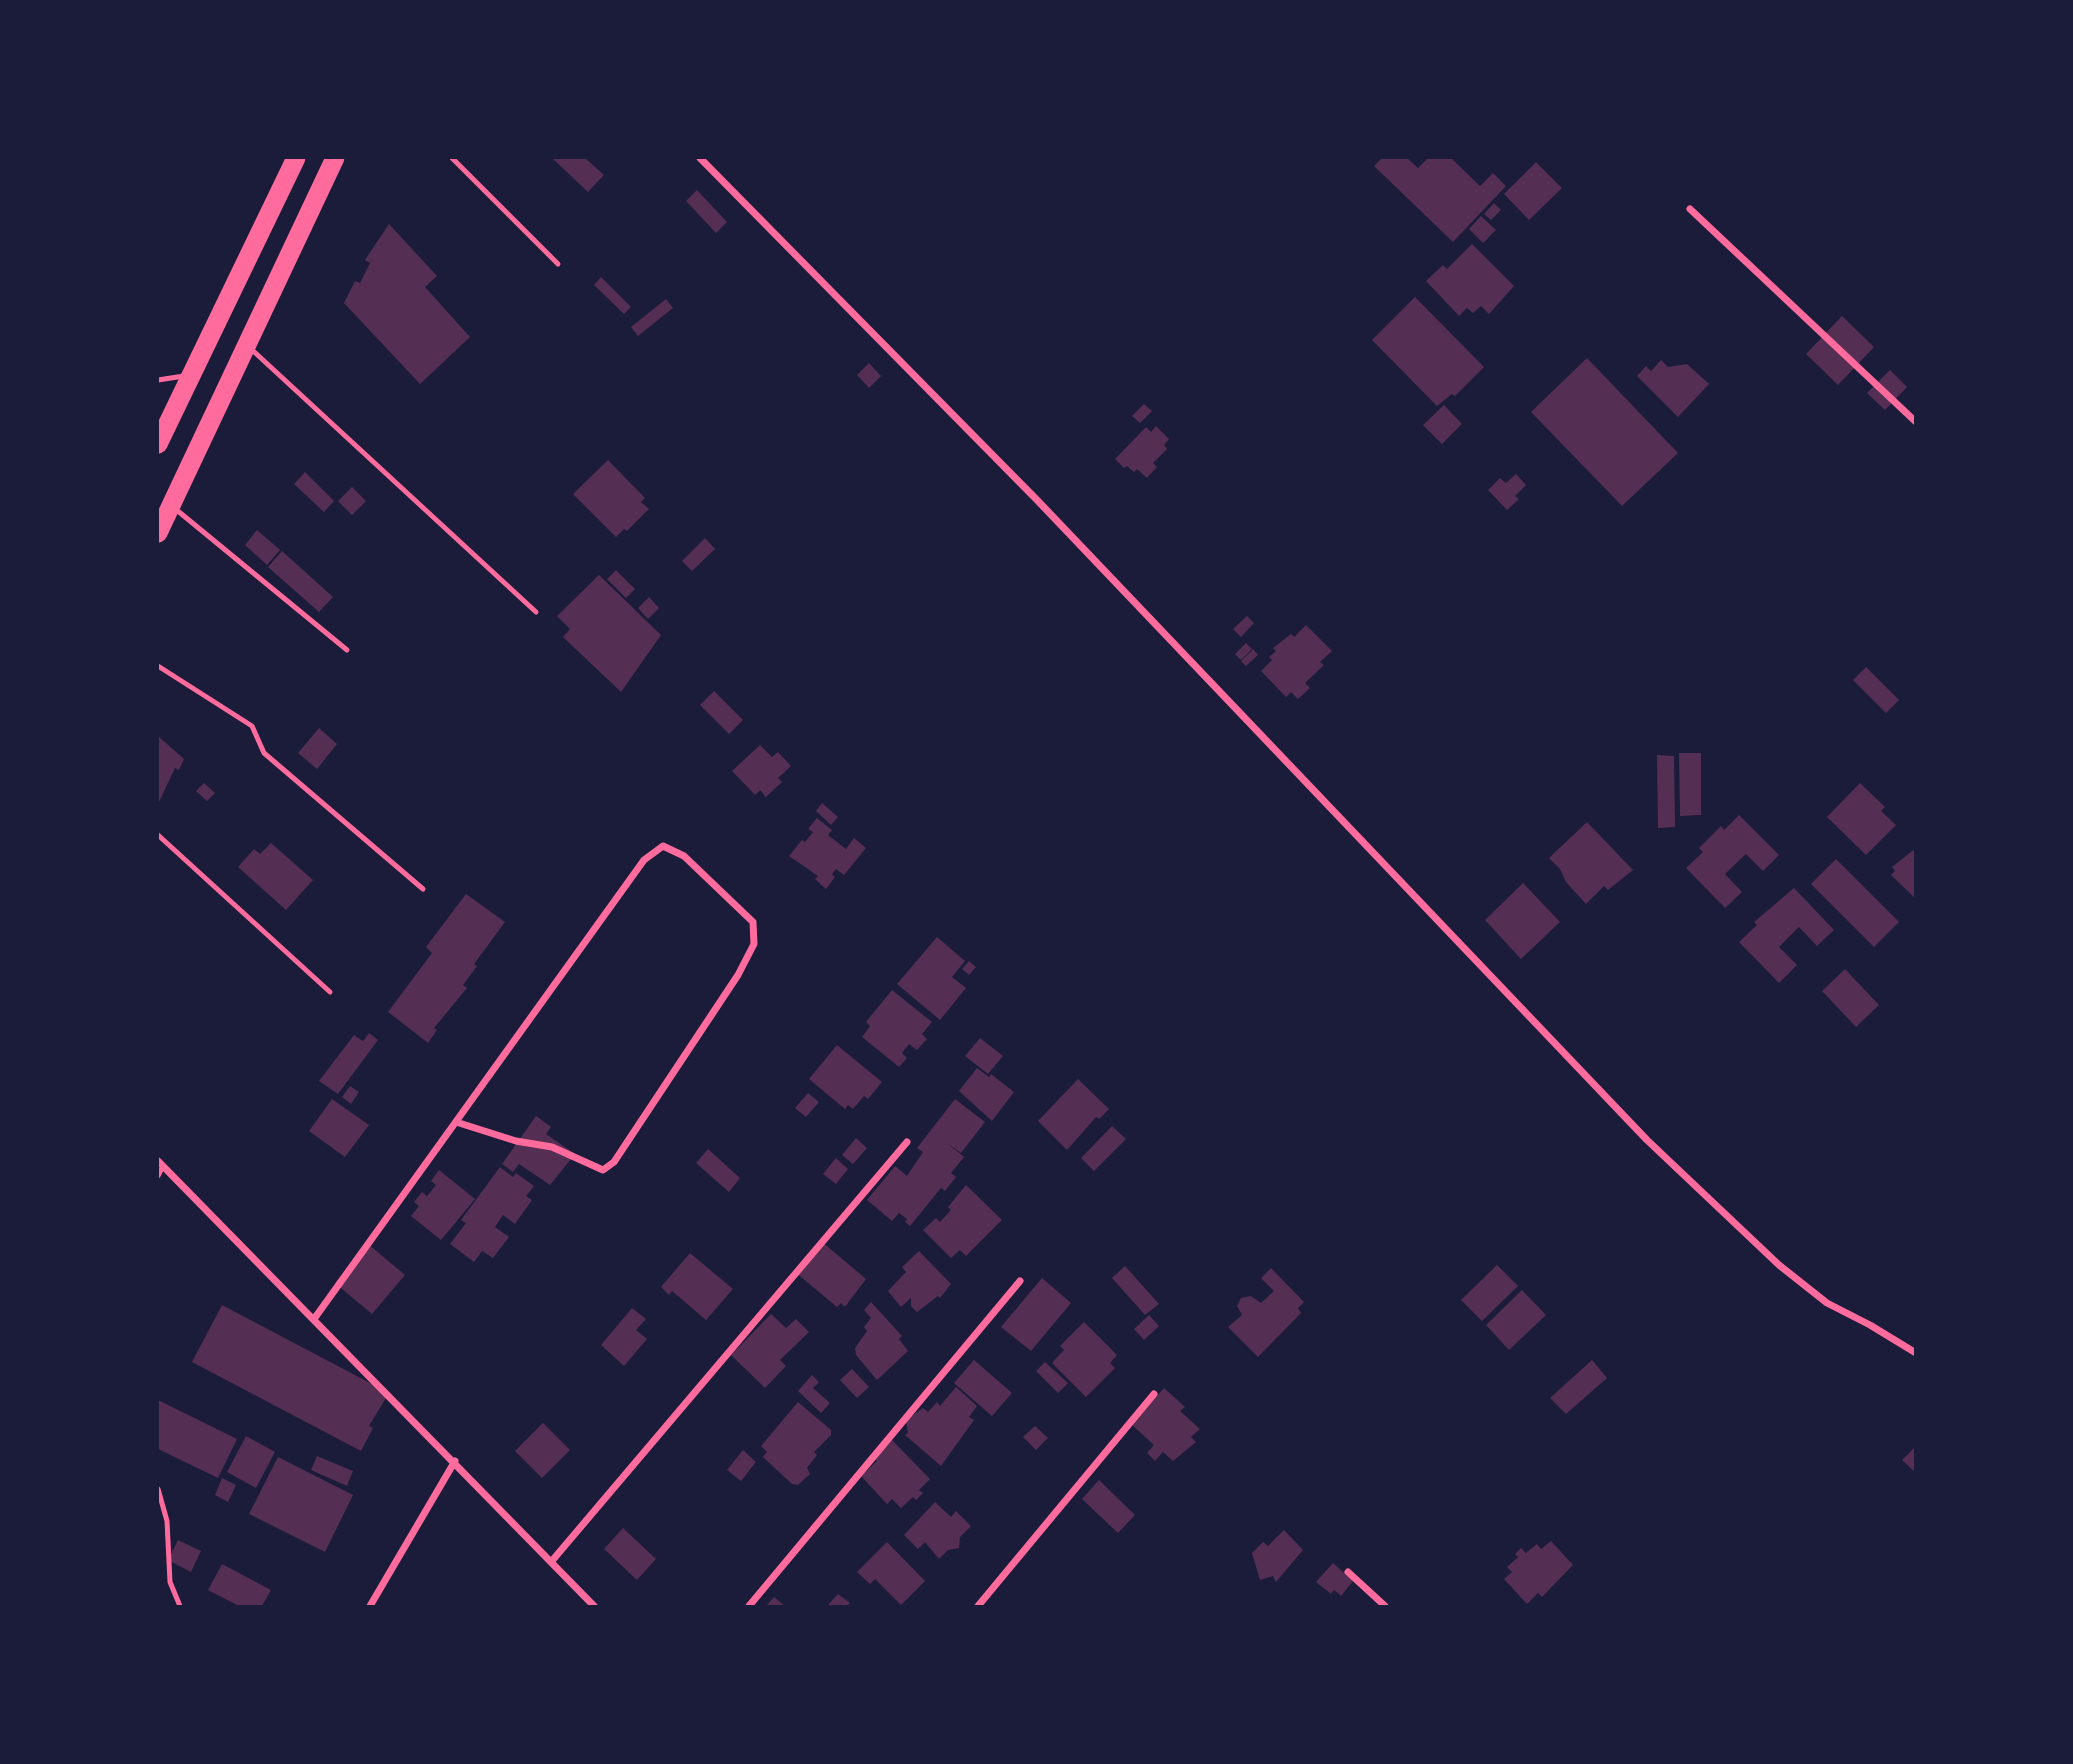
<!DOCTYPE html>
<style>
body{margin:0}
#map{position:relative;width:2073px;height:1764px;overflow:hidden;background:#1b1b3a;font-family:"Work Sans",sans-serif}
canvas{display:block}
.frame{position:absolute;inset:0;border:159px solid #1b1b3a;pointer-events:none}
</style>
<div id="map">
<canvas width="2073" height="1764"></canvas>
<div class="frame"></div>
</div>
<script>
const ctx = document.querySelector('canvas').getContext('2d');
ctx.lineJoin = 'round';
function paint(path, color) {
  ctx.fillStyle = color;
  ctx.fill(path, 'evenodd');
}
function poly(rows) {
  const path = new Path2D();
  for (const r of rows) {
    path.moveTo(r[0], r[1]);
    for (let i = 2; i < r.length; i += 2) path.lineTo(r[i], r[i + 1]);
  }
  return path;
}
function strokePath(path, color, width, dash) {
  ctx.strokeStyle = color;
  ctx.lineWidth = width;
  ctx.lineCap = dash ? 'butt' : 'round';
  ctx.setLineDash(dash || []);
  ctx.stroke(path);
}
const building = poly([
 [552,158,585,158,604,175,588,192],
 [1382,158,1407,158,1418,168,1428,158,1451,158,1480,186,1493,173,1506,186,1453,242,1374,166],
 [1536,162,1562,188,1529,220,1504,194],
 [697,190,727,222,716,233,686,201],
 [1494,203,1501,210,1491,220,1484,214],
 [1481,216,1496,230,1483,243,1469,229],
 [389,224,437,276,425,287,470,337,420,384,344,303,355,281,360,283,370,263,365,260],
 [1472,244,1514,286,1489,314,1481,306,1473,313,1467,308,1459,316,1426,281,1443,265,1447,269],
 [601,277,631,307,624,314,594,285],
 [1415,297,1484,367,1455,396,1452,394,1437,406,1372,340],
 [666,299,673,308,638,336,631,327],
 [1842,316,1874,347,1838,385,1806,354],
 [1587,358,1678,453,1622,506,1531,412],
 [1661,360,1668,367,1687,364,1709,384,1678,417,1637,376,1646,366,1651,371],
 [869,363,881,376,869,388,857,375],
 [1890,370,1907,387,1885,410,1867,393],
 [1144,404,1152,411,1140,423,1132,416],
 [1444,405,1462,424,1442,444,1423,425],
 [1156,426,1169,439,1164,445,1167,449,1153,463,1157,467,1147,478,1137,469,1134,472,1127,466,1124,468,1115,459,1146,427,1151,432],
 [608,460,645,498,641,502,649,509,627,531,624,529,616,537,573,494],
 [305,472,334,501,324,512,294,484],
 [1516,474,1526,485,1515,496,1519,499,1507,510,1488,490,1500,478,1506,483],
 [352,487,366,501,352,515,338,501],
 [257,530,280,550,267,565,245,545],
 [705,538,715,549,692,571,682,561],
 [282,551,333,597,319,612,268,567],
 [616,570,635,589,626,598,607,579],
 [599,575,661,635,621,692,563,637,570,629,557,616],
 [649,597,659,608,648,619,638,608],
 [1247,616,1254,623,1241,637,1233,629],
 [1306,625,1332,651,1320,662,1324,665,1305,683,1310,688,1298,699,1291,692,1286,697,1261,671,1272,660,1269,657,1276,651,1273,648,1291,634,1294,637],
 [1246,643,1252,649,1241,660,1235,654],
 [1253,649,1258,655,1246,666,1241,661],
 [1866,667,1899,700,1886,713,1853,680],
 [714,691,743,720,729,734,700,705],
 [319,728,337,744,317,769,298,753],
 [158,736,184,759,179,770,175,768,158,804],
 [760,745,772,757,778,752,791,766,778,778,782,782,766,797,760,790,755,795,732,771],
 [1679,753,1701,753,1701,815,1680,816],
 [1657,755,1674,756,1675,827,1658,828],
 [204,783,215,793,207,801,196,791],
 [1860,783,1885,807,1881,811,1896,825,1866,855,1827,817],
 [822,803,838,817,831,825,816,811],
 [1739,815,1779,855,1763,871,1746,854,1725,874,1742,892,1725,908,1686,868,1703,852,1699,848,1721,826,1724,830],
 [817,818,832,830,828,835,846,849,854,838,866,848,844,875,836,869,832,874,835,877,826,889,815,879,818,876,789,856,802,840,805,842,813,832,808,829],
 [1587,822,1633,870,1608,890,1604,886,1586,904,1566,882,1560,869,1549,858],
 [271,843,313,880,286,910,238,867,254,849,260,854],
 [1916,848,1916,899,1891,875,1895,871,1892,867],
 [1836,859,1899,922,1874,947,1811,884],
 [1523,883,1560,922,1521,959,1485,920],
 [1794,888,1834,930,1817,946,1799,927,1779,947,1797,965,1779,983,1739,942,1757,925,1754,922],
 [466,894,505,922,474,964,477,966,463,985,467,988,434,1028,437,1030,428,1043,388,1012,432,953,426,947],
 [937,937,965,961,952,977,966,988,940,1020,897,984],
 [969,961,976,967,969,975,962,969],
 [1845,969,1879,1005,1856,1027,1822,991],
 [892,990,932,1022,922,1034,927,1039,917,1050,909,1044,902,1053,907,1058,899,1067,862,1037,870,1026,866,1022],
 [369,1033,378,1040,338,1094,319,1081,354,1035,363,1041],
 [980,1038,1003,1056,988,1074,965,1056],
 [837,1045,882,1082,868,1099,864,1096,853,1109,848,1105,845,1109,809,1079],
 [977,1068,989,1077,991,1074,1014,1092,992,1121,959,1091],
 [1078,1079,1109,1109,1099,1119,1096,1117,1067,1150,1038,1121],
 [350,1086,359,1092,351,1104,342,1097],
 [808,1093,819,1102,806,1117,795,1108],
 [332,1099,369,1125,345,1157,309,1131],
 [955,1099,985,1122,961,1153,946,1142,964,1157,951,1173,956,1177,945,1191,941,1188,910,1226,905,1222,907,1219,899,1213,892,1221,867,1200,895,1166,907,1176,923,1152,917,1148],
 [536,1116,551,1127,546,1134,575,1154,550,1185,519,1164,513,1172,502,1164],
 [1112,1126,1126,1139,1094,1171,1081,1158],
 [856,1138,867,1148,853,1164,842,1155],
 [708,1149,740,1178,729,1192,696,1163],
 [836,1158,848,1169,836,1184,823,1174],
 [500,1167,513,1177,516,1173,534,1186,526,1196,532,1200,515,1224,503,1215,495,1227,509,1237,493,1258,482,1251,474,1262,450,1244,466,1223,461,1220],
 [439,1170,475,1199,441,1240,411,1216,419,1206,414,1202,422,1192,427,1196,436,1185,431,1181],
 [966,1185,1002,1220,966,1256,960,1250,951,1258,923,1230,936,1218,940,1222,951,1210,948,1207],
 [821,1241,866,1279,845,1307,841,1303,837,1307,795,1272],
 [368,1244,405,1275,372,1314,335,1283],
 [919,1251,951,1284,940,1298,938,1296,917,1312,911,1306,911,1298,901,1307,888,1291,906,1272,902,1267],
 [690,1253,733,1289,706,1320,672,1291,669,1295,661,1287],
 [1497,1265,1518,1286,1482,1321,1461,1300],
 [1125,1266,1159,1304,1145,1315,1112,1278],
 [1271,1268,1304,1302,1298,1308,1301,1313,1258,1357,1228,1327,1242,1315,1237,1306,1241,1298,1251,1296,1261,1303,1274,1291,1261,1278],
 [1042,1278,1071,1303,1031,1351,1001,1327],
 [1522,1290,1546,1315,1509,1350,1486,1325],
 [871,1302,902,1336,899,1339,908,1351,877,1380,856,1355,855,1348,867,1331,864,1327,871,1318,864,1310],
 [222,1305,389,1393,369,1426,373,1428,361,1451,192,1362],
 [632,1308,646,1319,636,1330,647,1339,624,1366,601,1345],
 [771,1314,786,1328,796,1319,809,1332,780,1360,786,1366,765,1388,731,1355],
 [1149,1315,1159,1326,1144,1340,1134,1329],
 [1084,1322,1117,1355,1110,1363,1115,1368,1086,1397,1052,1363,1064,1350,1060,1346],
 [974,1360,1012,1393,992,1416,954,1383],
 [1592,1360,1607,1378,1566,1414,1550,1398],
 [1045,1362,1068,1383,1058,1393,1036,1371],
 [852,1369,869,1387,857,1398,840,1380],
 [812,1375,819,1382,813,1388,830,1403,821,1413,798,1391],
 [956,1387,977,1406,969,1417,974,1420,941,1466,905,1435,908,1433,906,1420,923,1408,928,1412,937,1402,940,1406],
 [1164,1388,1185,1407,1180,1411,1200,1429,1191,1437,1196,1442,1173,1461,1163,1452,1155,1461,1147,1453,1154,1445,1131,1424],
 [158,1400,237,1439,218,1478,158,1449],
 [798,1402,831,1430,831,1435,814,1452,817,1455,807,1468,810,1474,798,1485,792,1484,763,1457,767,1452,761,1446],
 [543,1423,570,1450,542,1478,515,1451],
 [1035,1426,1048,1438,1036,1450,1023,1437],
 [246,1436,275,1452,256,1488,227,1472],
 [892,1440,930,1479,919,1490,923,1493,916,1500,913,1497,901,1508,892,1499,887,1504,861,1476,877,1461,873,1457],
 [1916,1446,1916,1473,1902,1460],
 [743,1450,756,1462,741,1481,727,1470],
 [317,1456,353,1471,347,1486,311,1470],
 [278,1457,353,1495,325,1552,249,1514],
 [222,1478,236,1485,228,1502,215,1495],
 [1099,1480,1135,1515,1118,1533,1082,1499],
 [935,1502,951,1517,956,1511,971,1526,960,1537,959,1548,948,1550,939,1559,925,1542,918,1549,904,1535],
 [623,1528,656,1559,637,1580,604,1549],
 [1284,1530,1303,1550,1276,1582,1273,1576,1260,1580,1252,1553,1263,1542,1268,1546],
 [178,1540,201,1551,191,1572,168,1560],
 [1551,1541,1573,1565,1542,1597,1538,1593,1527,1604,1504,1579,1512,1572,1507,1567,1518,1557,1515,1554,1521,1548,1526,1553,1537,1544,1541,1549],
 [887,1542,925,1581,901,1605,875,1579,870,1584,857,1572],
 [1333,1563,1353,1581,1341,1596,1334,1590,1331,1594,1316,1582],
 [222,1564,271,1590,262,1606,239,1606,208,1590],
 [838,1594,850,1603,847,1606,827,1606],
 [774,1597,785,1606,766,1606]
]);
const service = poly([
 [452,158,558,264],
 [250,348,536,612],
 [158,380,184,376],
 [173,507,347,650],
 [158,666,252,726,264,753,423,889],
 [158,835,330,992],
 [158,1176,163,1166],
 [158,1489,167,1521,170,1582,180,1606]
]);
const minor = poly([
 [700,158,1038,501,1647,1140,1779,1265,1827,1303,1870,1325,1916,1353],
 [1690,209,1916,422],
 [158,1161,594,1606],
 [314,1319,368,1244,644,860,663,846,684,856,753,922,754,944,738,975,614,1162,603,1170,552,1147,516,1141,456,1122],
 [551,1562,907,1142],
 [1348,1572,1385,1606],
 [370,1606,455,1461],
 [749,1606,1020,1281],
 [978,1606,1154,1394]
]);
const trunk = poly([
 [158,444,296,158],
 [158,533,335,158]
]);
paint(building, '#542f53');
strokePath(service, '#ff6b9d', 5);
strokePath(minor, '#ff6b9d', 7);
strokePath(trunk, '#ff6b9d', 19);
</script>
